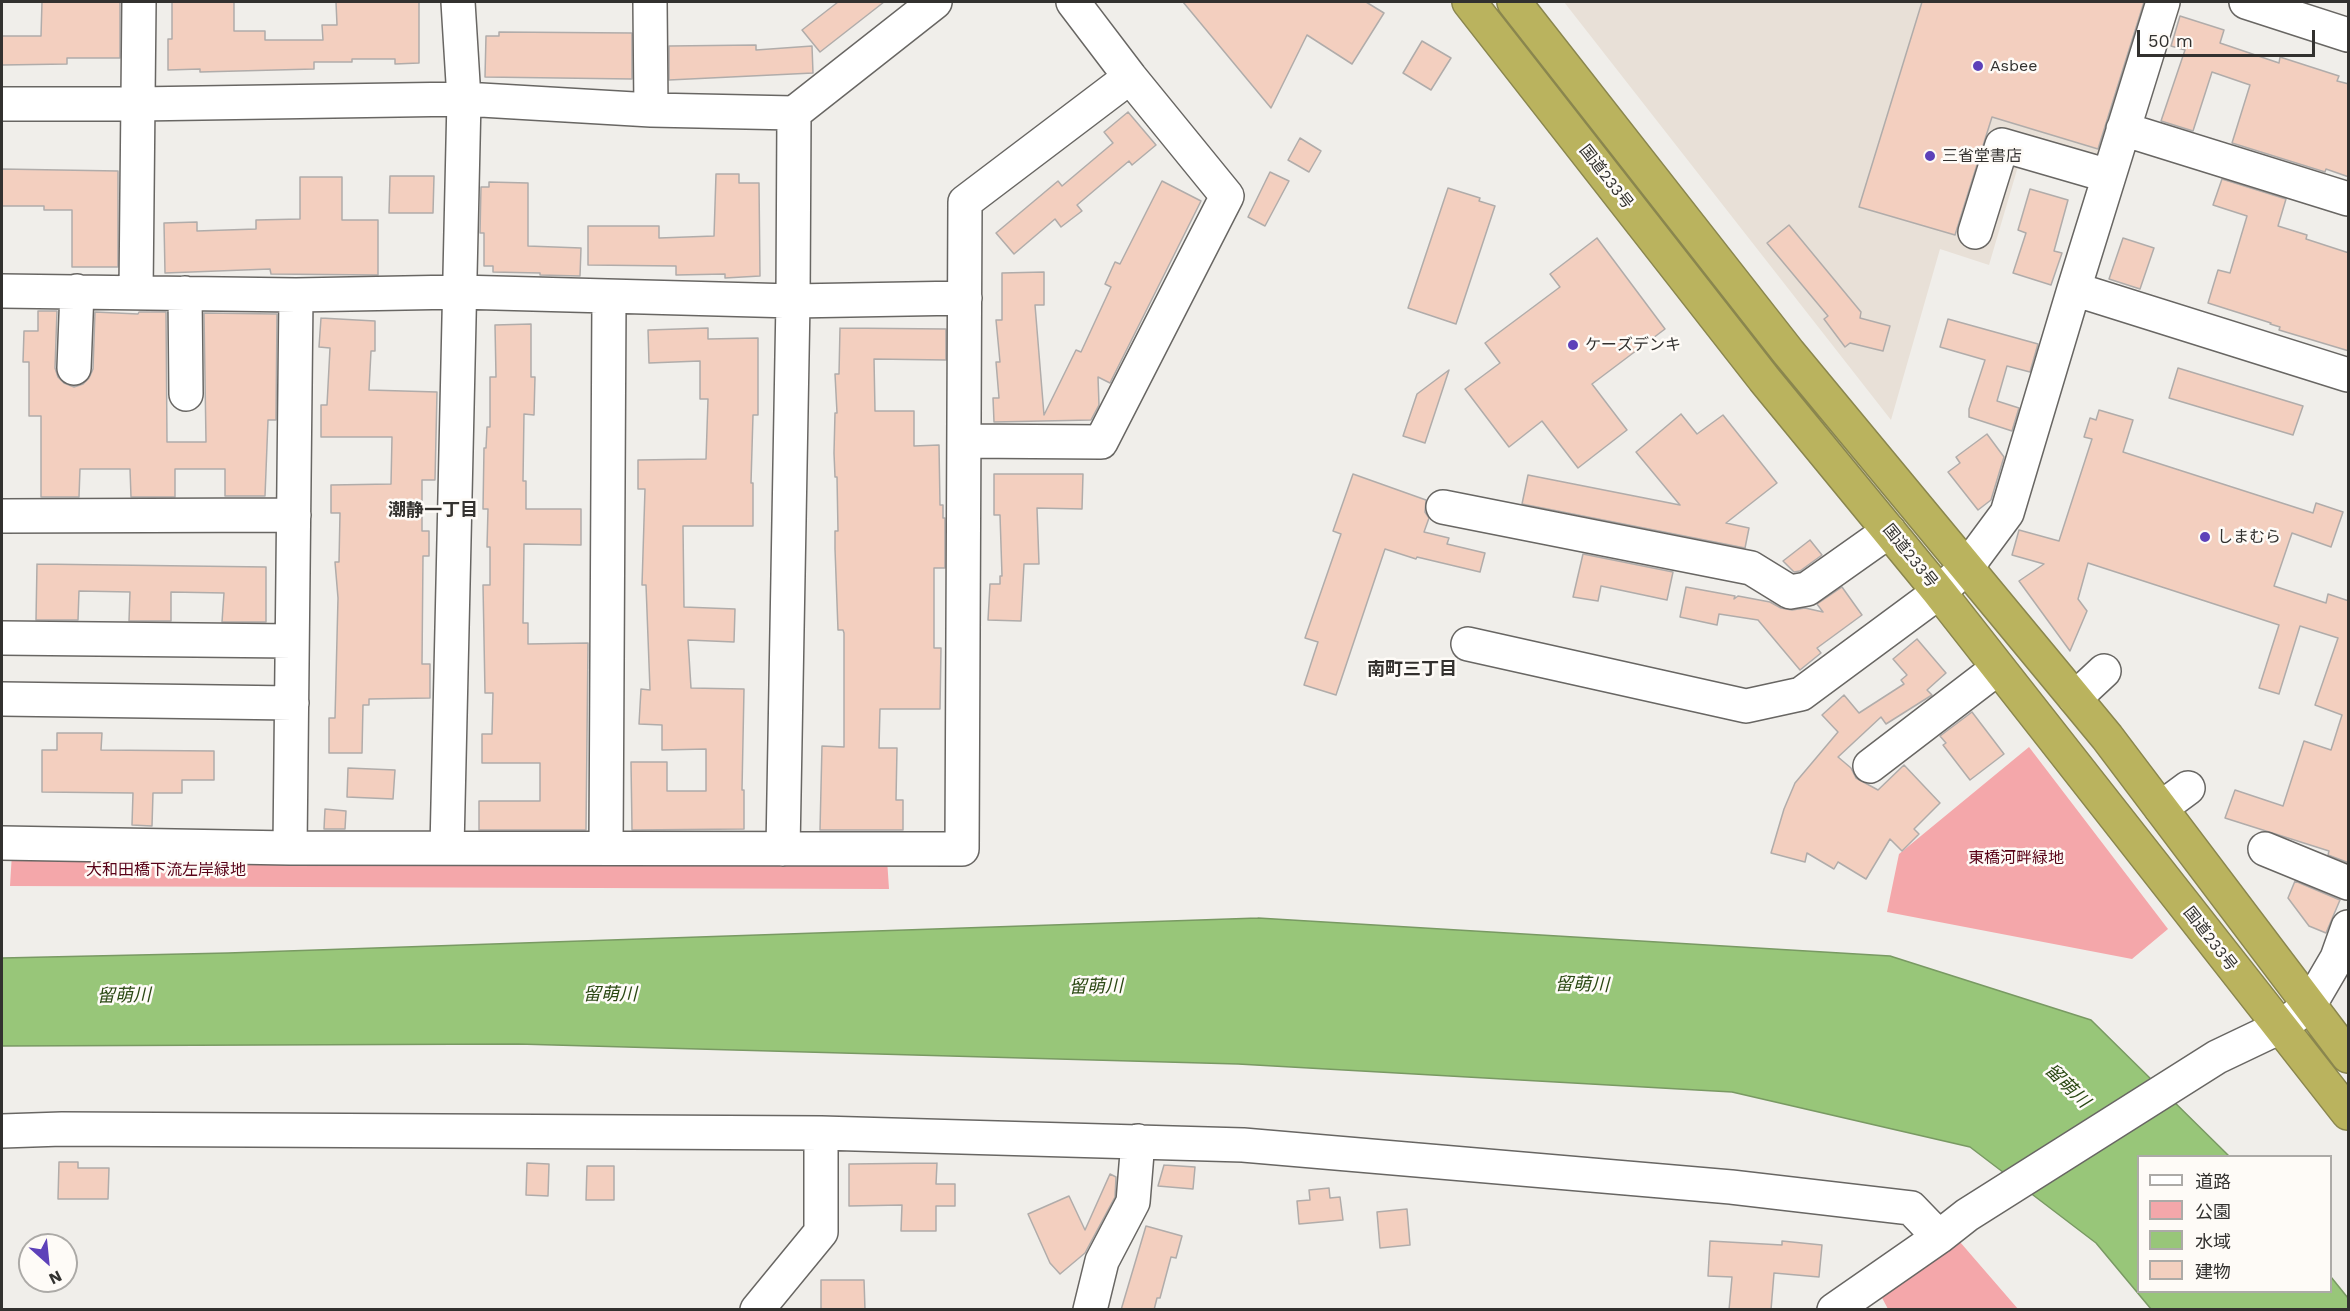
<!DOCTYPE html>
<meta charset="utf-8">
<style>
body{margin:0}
#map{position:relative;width:2350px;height:1311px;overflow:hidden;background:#f0eeea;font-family:"Work Sans","Noto Sans JP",sans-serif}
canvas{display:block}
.frame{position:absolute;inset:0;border:3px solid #32312f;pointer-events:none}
.legend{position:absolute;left:2137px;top:1155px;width:195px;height:138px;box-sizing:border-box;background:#fefbf7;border:2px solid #acaaa7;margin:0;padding:8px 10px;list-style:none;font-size:18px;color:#32312f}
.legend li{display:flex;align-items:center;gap:12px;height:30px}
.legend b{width:30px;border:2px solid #acaaa7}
.north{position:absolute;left:18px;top:1233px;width:60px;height:60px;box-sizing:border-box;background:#fefbf7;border:2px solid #acaaa7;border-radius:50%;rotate:153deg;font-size:16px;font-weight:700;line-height:24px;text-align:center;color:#32312f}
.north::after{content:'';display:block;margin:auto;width:21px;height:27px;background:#5d41b9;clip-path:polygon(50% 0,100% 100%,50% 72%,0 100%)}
.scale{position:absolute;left:2137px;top:30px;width:178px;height:27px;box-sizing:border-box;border:3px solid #32312f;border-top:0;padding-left:8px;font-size:18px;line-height:21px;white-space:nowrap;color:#32312f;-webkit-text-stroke:4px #fefbf7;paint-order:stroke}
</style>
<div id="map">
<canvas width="2350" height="1311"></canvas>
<div class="frame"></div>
<ul class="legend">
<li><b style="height:8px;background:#fff"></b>道路</li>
<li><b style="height:16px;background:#f4a7aa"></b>公園</li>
<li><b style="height:16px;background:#98c679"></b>水域</li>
<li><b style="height:16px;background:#f3cfbf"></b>建物</li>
</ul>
<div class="north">N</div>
<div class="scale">50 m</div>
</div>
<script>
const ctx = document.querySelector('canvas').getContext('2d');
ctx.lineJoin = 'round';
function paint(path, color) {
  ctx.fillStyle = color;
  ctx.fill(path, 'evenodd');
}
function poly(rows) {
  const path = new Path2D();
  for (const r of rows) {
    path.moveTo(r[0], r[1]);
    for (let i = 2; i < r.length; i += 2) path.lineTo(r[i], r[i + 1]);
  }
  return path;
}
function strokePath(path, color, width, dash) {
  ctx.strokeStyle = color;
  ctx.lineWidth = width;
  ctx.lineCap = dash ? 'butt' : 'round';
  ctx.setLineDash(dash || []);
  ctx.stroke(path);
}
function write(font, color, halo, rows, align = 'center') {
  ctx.font = font + ' "Work Sans","Noto Sans JP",sans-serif';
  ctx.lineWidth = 5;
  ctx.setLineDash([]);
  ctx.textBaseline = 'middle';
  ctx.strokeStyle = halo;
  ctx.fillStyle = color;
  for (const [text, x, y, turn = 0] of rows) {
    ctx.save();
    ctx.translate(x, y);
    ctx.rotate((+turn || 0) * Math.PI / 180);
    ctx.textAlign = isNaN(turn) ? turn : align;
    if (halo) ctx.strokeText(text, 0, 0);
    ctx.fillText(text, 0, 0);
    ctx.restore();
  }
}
const built = poly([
 [1564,2,2150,2,2093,188,2019,163,1989,265,1940,249,1891,420]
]);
const green = poly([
 [2029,747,2168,929,2132,959,1887,912,1899,854],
 [12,853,887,859,889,889,10,886],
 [1960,1242,2018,1309,1888,1309,1881,1296]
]);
const water = poly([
 [1258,918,1890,956,2091,1020,2229,1156,2138,1156,2138,1292,2330,1292,2331,1277,2348,1298,2348,1309,2151,1309,2096,1243,1970,1147,1732,1092,1238,1064,518,1044,2,1046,2,958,228,953,1258,918]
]);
const building = poly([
 [42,2,120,2,120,58,67,58,67,64,2,65,2,36,41,36,42,2],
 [172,2,234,2,234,31,265,31,265,40,323,40,322,25,337,25,336,2,419,2,419,63,395,64,395,59,352,59,352,62,314,62,314,69,200,72,200,69,168,70,168,39,172,39,172,2],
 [838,2,884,2,820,52,802,30,838,2],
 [1183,2,1366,2,1384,13,1352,64,1307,35,1271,108,1183,2],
 [1922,2,2144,2,2098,149,1992,117,1955,235,1859,207,1922,2],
 [2180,16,2224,30,2220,43,2279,63,2280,57,2339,76,2337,81,2349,84,2349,177,2326,169,2325,172,2232,143,2250,85,2212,72,2193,131,2161,121,2185,50,2171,46,2180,16],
 [499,32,632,33,632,79,485,77,486,36,499,36,499,32],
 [1422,41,1451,58,1431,90,1403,73,1422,41],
 [756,45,756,50,812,46,813,73,669,80,669,46,756,45],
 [1128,112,1156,145,1132,165,1129,161,1077,205,1082,211,1061,227,1055,219,1014,254,996,233,1058,181,1062,186,1113,143,1104,132,1128,112],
 [1300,138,1321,151,1309,172,1288,160,1300,138],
 [2,169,118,171,118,267,72,267,72,210,44,210,44,206,2,206,2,169],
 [1270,172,1289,181,1265,226,1248,217,1270,172],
 [716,174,739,174,739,183,759,183,760,276,725,278,725,274,676,275,676,266,588,265,588,226,659,226,659,238,714,236,716,174],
 [390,176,434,176,433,213,389,213,390,176],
 [300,177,342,177,342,220,378,220,378,275,271,274,270,269,165,273,164,223,197,222,197,231,256,229,256,220,300,219,300,177],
 [2222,179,2286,199,2278,226,2307,235,2306,239,2349,253,2349,351,2279,330,2280,327,2270,324,2271,323,2208,303,2218,270,2230,273,2247,216,2213,205,2222,179],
 [1162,181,1201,201,1110,383,1098,377,1099,405,1091,420,994,422,993,398,999,398,996,362,1000,362,996,320,1002,320,1002,273,1044,272,1044,305,1035,305,1044,415,1076,350,1081,352,1111,287,1105,284,1115,262,1120,264,1162,181],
 [489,182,528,183,528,246,581,248,580,276,540,275,540,273,493,272,493,266,484,266,484,233,480,233,481,187,489,187,489,182],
 [1448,188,1480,198,1479,201,1495,206,1456,324,1408,308,1448,188],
 [2030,189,2068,200,2054,251,2062,253,2051,285,2013,273,2026,233,2018,230,2030,189],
 [1789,225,1861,312,1860,318,1890,326,1883,351,1850,343,1845,347,1824,319,1828,316,1767,243,1789,225],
 [1597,238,1665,329,1592,384,1627,430,1578,468,1542,421,1509,447,1465,389,1500,363,1485,343,1560,287,1550,274,1597,238],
 [2123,238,2154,248,2140,289,2109,279,2123,238],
 [38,311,57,311,55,368,58,377,64,383,74,387,83,384,89,378,93,369,95,312,138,314,139,312,166,312,167,442,206,442,204,313,277,314,276,420,268,420,265,496,225,496,225,469,175,469,175,497,131,497,130,469,80,469,79,497,41,497,41,416,29,416,29,362,23,362,24,331,38,331,38,311],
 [321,318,375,321,375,351,371,351,369,390,437,392,435,480,422,480,422,531,429,531,429,556,423,556,422,664,430,664,430,698,369,699,369,705,363,705,362,753,329,753,329,718,335,718,338,598,335,562,339,562,340,513,331,513,331,485,391,484,392,437,321,437,321,405,327,405,330,348,319,347,321,318],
 [1948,319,2038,344,2030,372,2007,366,1997,401,2019,408,2012,431,1969,417,1969,409,1985,360,1940,347,1948,319],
 [531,324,531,377,535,377,534,415,524,414,523,481,526,481,526,509,581,509,581,545,524,544,523,623,528,623,528,644,588,643,586,830,479,830,479,801,540,801,540,763,482,763,482,734,492,734,493,693,485,693,483,585,490,585,490,547,487,547,488,509,483,509,484,448,486,448,487,427,490,427,490,377,496,377,495,325,531,324],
 [708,328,708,339,758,338,758,415,753,415,751,483,753,483,753,526,683,526,684,607,735,609,734,642,688,640,691,688,744,689,742,790,744,790,744,829,632,830,631,762,667,762,667,791,706,791,706,749,662,750,662,725,639,724,641,689,650,690,646,585,642,585,645,489,638,489,638,460,706,459,708,399,700,399,700,361,649,363,648,330,708,328],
 [840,328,946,329,946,360,874,359,875,411,914,411,914,446,939,445,940,505,943,505,943,518,945,518,945,568,934,568,934,648,941,648,940,709,880,709,879,748,897,748,896,800,903,800,903,830,820,830,822,746,844,747,844,633,843,630,838,630,835,549,835,531,838,531,837,477,835,477,834,453,835,413,837,413,835,374,839,374,840,328],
 [2178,368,2303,406,2293,435,2169,398,2178,368],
 [1449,370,1425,443,1403,436,1417,394,1449,370],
 [2099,410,2133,420,2123,452,2313,513,2316,503,2343,512,2331,547,2292,533,2274,586,2326,603,2328,594,2349,601,2349,863,2328,855,2329,851,2225,818,2235,790,2283,806,2304,741,2331,750,2342,715,2315,705,2338,638,2300,626,2279,694,2259,688,2279,625,2088,563,2078,599,2087,611,2070,651,2019,581,2044,564,2012,555,2019,530,2059,541,2092,439,2084,437,2090,418,2096,420,2099,410],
 [1681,414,1697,434,1723,415,1777,483,1726,523,1749,528,1745,548,1522,504,1528,475,1680,505,1636,452,1681,414],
 [1987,434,2004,457,1991,500,1978,510,1948,472,1960,463,1956,457,1987,434],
 [994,474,1083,474,1082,509,1037,508,1039,564,1024,564,1021,621,988,620,990,584,1000,584,1000,576,1002,576,1000,515,994,515,994,474],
 [1353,474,1426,500,1425,512,1429,518,1424,532,1449,538,1447,544,1485,553,1480,572,1417,557,1416,559,1385,549,1336,695,1304,685,1318,642,1305,638,1341,534,1333,531,1353,474],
 [1810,540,1822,555,1800,571,1794,572,1783,561,1810,540],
 [1583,554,1673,572,1667,600,1601,586,1598,601,1573,597,1583,554],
 [37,564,266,567,266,622,222,622,224,593,171,592,171,621,129,621,130,592,79,591,78,620,36,620,37,564],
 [1686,587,1735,596,1734,599,1738,596,1770,602,1781,608,1792,610,1805,608,1823,612,1817,604,1842,587,1862,615,1817,648,1821,653,1800,670,1758,620,1719,614,1717,625,1680,617,1686,587],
 [1917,639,1946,673,1927,690,1932,695,1886,724,1881,717,1838,757,1851,768,1856,778,1878,790,1904,765,1940,803,1914,829,1919,834,1902,851,1890,839,1866,879,1838,862,1834,869,1807,853,1805,862,1771,853,1784,809,1795,783,1838,732,1822,715,1844,695,1859,713,1904,684,1901,680,1907,675,1893,659,1917,639],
 [1972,712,2004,754,1970,780,1943,745,1946,743,1940,736,1972,712],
 [57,733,102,733,101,750,214,751,214,780,182,780,182,793,153,793,152,826,132,825,133,793,42,792,42,750,57,750,57,733],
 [348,768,395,770,393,799,347,797,348,768],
 [325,809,346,811,345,829,324,829,325,809],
 [2295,881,2340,900,2326,933,2309,926,2288,898,2295,881],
 [59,1162,78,1162,78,1168,109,1168,108,1199,58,1199,59,1162],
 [527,1163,549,1164,548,1196,526,1195,527,1163],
 [937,1163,936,1184,955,1184,955,1206,936,1206,936,1231,901,1231,902,1205,849,1206,849,1164,937,1163],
 [1164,1165,1195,1167,1193,1189,1158,1186,1164,1165],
 [587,1166,614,1166,614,1200,586,1200,587,1166],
 [1110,1174,1116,1177,1115,1197,1085,1253,1060,1274,1050,1263,1028,1214,1069,1196,1085,1230,1110,1174],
 [1329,1188,1330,1198,1340,1197,1343,1220,1299,1224,1297,1201,1310,1200,1309,1190,1329,1188],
 [1407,1209,1410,1245,1380,1248,1377,1212,1407,1209],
 [1146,1226,1182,1236,1176,1258,1171,1257,1160,1298,1157,1298,1154,1310,1121,1310,1146,1226],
 [1710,1241,1782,1245,1782,1241,1822,1245,1819,1277,1774,1273,1771,1310,1729,1310,1732,1277,1708,1276,1710,1241],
 [821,1280,864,1280,865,1310,821,1310,821,1280]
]);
const minor = poly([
 [650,2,651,110],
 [2246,2,2348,35],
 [2,104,137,104,464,99,651,110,794,113,935,2],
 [2123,129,2348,199],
 [1975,232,2002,145,2109,176],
 [2074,289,2348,375],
 [2,291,296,295,459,292,793,301,965,298],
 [136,292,139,2],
 [185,293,186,394],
 [74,368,77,291],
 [965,441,1101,442,1227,196,1130,77,1073,2],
 [1443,507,1751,568,1790,592,1807,589,1889,531],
 [2,516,294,515],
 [2,638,292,641],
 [1468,644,1746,706,1801,694,1939,592,1967,567,2007,513,2074,289,2163,2],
 [2075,698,2104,671],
 [2,699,292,703],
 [1870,766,1998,668],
 [2161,808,2188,788],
 [2,843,290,848,962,849,965,202,1130,77],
 [290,848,296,295],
 [447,848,464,99,458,2],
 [606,848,609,298],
 [783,849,793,301,794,113],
 [2265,849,2348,883],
 [2,1131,62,1129,821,1133,1243,1145,1731,1187,1911,1208,1939,1237],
 [757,1310,821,1232,821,1133],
 [1090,1310,1102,1261,1133,1202,1138,1141],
 [1834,1310,1939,1237,1967,1215,2217,1057,2280,1027,2309,1006,2337,958,2348,927]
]);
const highway = poly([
 [1469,2,1764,379,1939,592,2348,1113],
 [1514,2,1789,353,2107,737,2348,1056]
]);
const markers = [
 [1978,66,6,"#5d41b9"],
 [1930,156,6,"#5d41b9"],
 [1573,345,6,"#5d41b9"],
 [2205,537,6,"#5d41b9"]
];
const poiNames = [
 ["Asbee",1990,66],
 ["三省堂書店",1942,156],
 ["ケーズデンキ",1585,345],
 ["しまむら",2217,537]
];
const streetNames = [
 ["国道233号",1606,177,52],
 ["国道233号",1910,556,51],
 ["国道233号",2210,939,52]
];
const parkNames = [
 ["東橋河畔緑地",2016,858],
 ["大和田橋下流左岸緑地",166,870]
];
const neighbourhoodNames = [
 ["潮静一丁目",433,511],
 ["南町三丁目",1412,670]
];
const waterNames = [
 ["留萌川",1582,985,1],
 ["留萌川",1096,987,-1],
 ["留萌川",610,995],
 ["留萌川",124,996,-1],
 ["留萌川",2067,1086,44]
];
paint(built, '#e8e0d7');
paint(green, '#f4a7aa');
paint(water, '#98c679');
strokePath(water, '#799963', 1.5);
paint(building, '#f3cfbf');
strokePath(building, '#b0acaa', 1.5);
strokePath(minor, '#686663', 36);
strokePath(highway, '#8a864e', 36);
strokePath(minor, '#fff', 33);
strokePath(highway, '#bab35e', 33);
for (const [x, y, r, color] of markers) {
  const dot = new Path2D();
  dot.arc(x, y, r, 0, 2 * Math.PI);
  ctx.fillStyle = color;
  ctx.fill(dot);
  strokePath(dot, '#fefbf7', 2);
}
write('16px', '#32312f', '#fefbf7', poiNames, 'left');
write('16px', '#32312f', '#fefbf7', streetNames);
write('16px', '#590217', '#fefbf7', parkNames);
write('bold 18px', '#33312e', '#fefbf7', neighbourhoodNames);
write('italic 18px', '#2a4813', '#fefbf7', waterNames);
</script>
